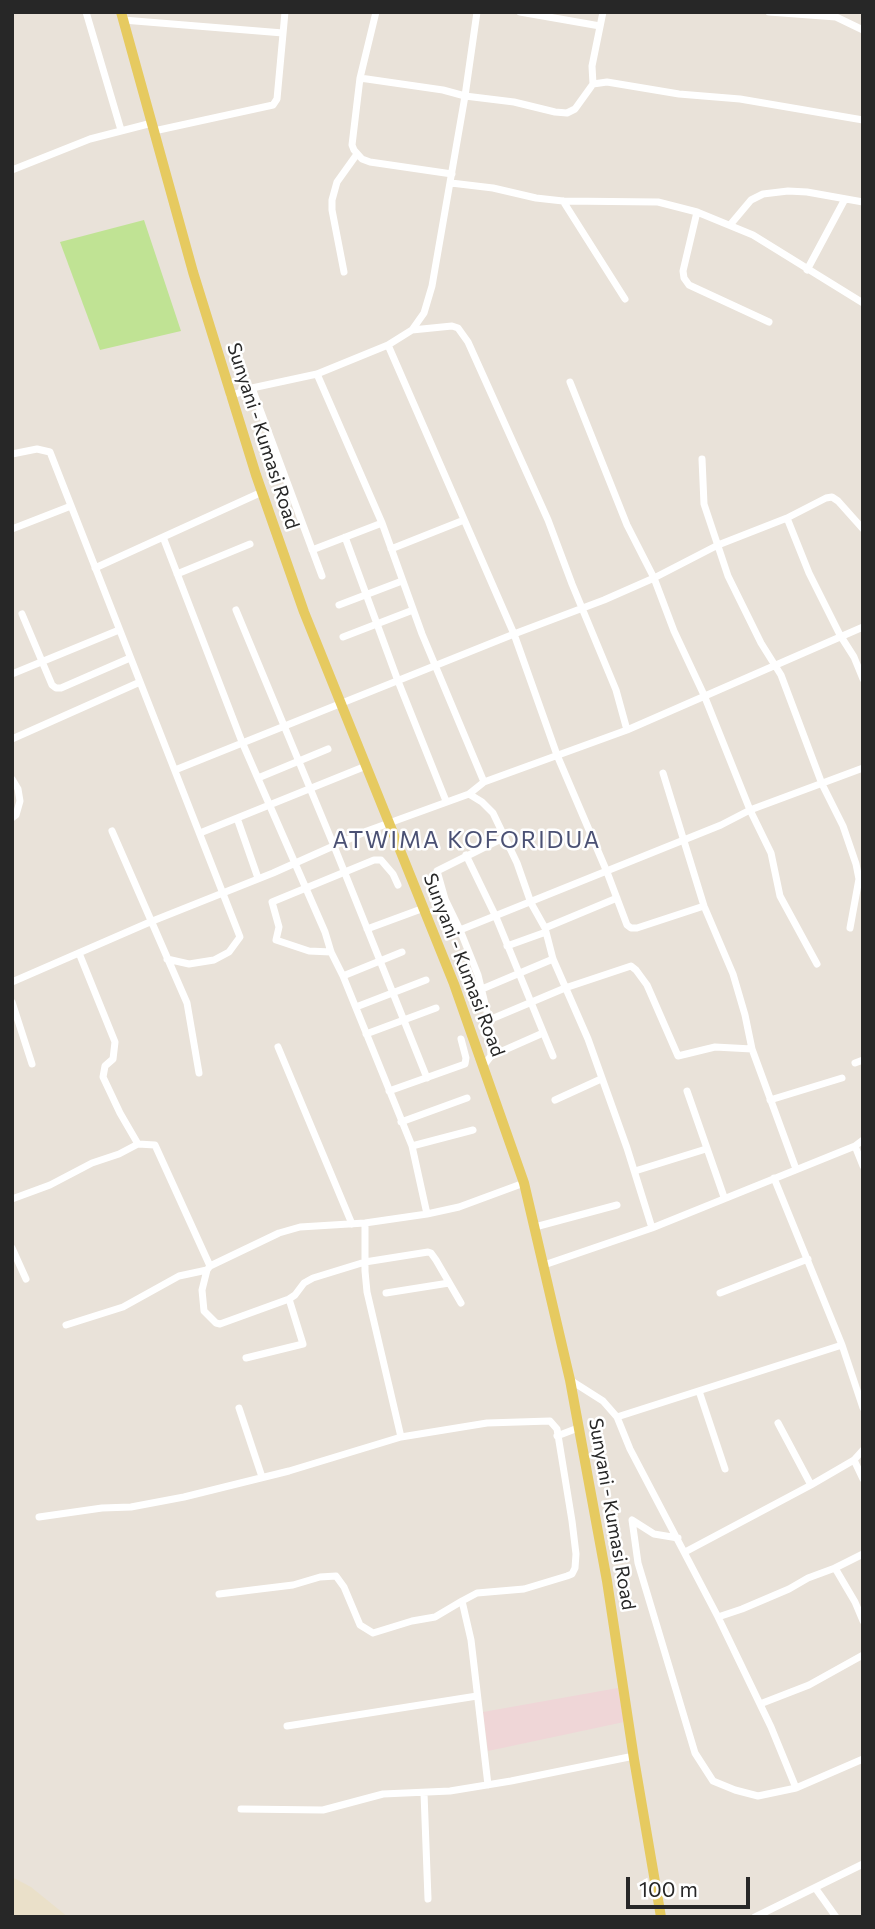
<!DOCTYPE html>
<style>
body{margin:0}
#map{position:relative;width:875px;height:1929px;overflow:hidden;background:#e9e2d9;font-family:Commissioner,sans-serif}
canvas{display:block}
.frame{position:absolute;inset:0;border:14px solid #272727;pointer-events:none}
.scale{position:absolute;left:626px;top:1877px;width:124px;height:32px;box-sizing:border-box;border:4px solid #272727;border-top:0;padding-left:9px;font-size:21px;line-height:24px;white-space:nowrap;color:#272727;-webkit-text-stroke:5px #fff;paint-order:stroke}
</style>
<div id="map">
<canvas width="875" height="1929"></canvas>
<div class="frame"></div>
<div class="scale">100 m</div>
</div>
<script>
const ctx = document.querySelector('canvas').getContext('2d');
ctx.lineJoin = 'round';
function paint(path, color) {
  ctx.fillStyle = color;
  ctx.fill(path, 'evenodd');
}
function poly(rows) {
  const path = new Path2D();
  for (const r of rows) {
    path.moveTo(r[0], r[1]);
    for (let i = 2; i < r.length; i += 2) path.lineTo(r[i], r[i + 1]);
  }
  return path;
}
function strokePath(path, color, width, dash) {
  ctx.strokeStyle = color;
  ctx.lineWidth = width;
  ctx.lineCap = dash ? 'butt' : 'round';
  ctx.setLineDash(dash || []);
  ctx.stroke(path);
}
function write(font, color, halo, rows, align = 'center') {
  ctx.font = font + ' Commissioner,sans-serif';
  ctx.lineWidth = 5;
  ctx.setLineDash([]);
  ctx.textBaseline = 'middle';
  ctx.strokeStyle = halo;
  ctx.fillStyle = color;
  for (const [text, x, y, turn = 0] of rows) {
    ctx.save();
    ctx.translate(x, y);
    ctx.rotate((+turn || 0) * Math.PI / 180);
    ctx.textAlign = isNaN(turn) ? turn : align;
    if (halo) ctx.strokeText(text, 0, 0);
    ctx.fillText(text, 0, 0);
    ctx.restore();
  }
}
const education = poly([
 [12,1877,31,1887,68,1917,12,1917]
]);
const medical = poly([
 [618,1688,624,1722,488,1751,483,1712]
]);
const pitch = poly([
 [144,220,181,331,100,350,60,242]
]);
const minor = poly([
 [86,12,121,130],
 [376,12,360,78,352,145,354,150,362,159,370,162,452,174],
 [520,12,600,26],
 [769,12,836,17,863,30],
 [123,20,283,33],
 [360,78,443,90,465,96,477,12],
 [593,84,607,82,679,94,740,99,863,120],
 [154,131,273,105,277,99,285,12],
 [12,170,90,139,152,123],
 [451,183,493,188,536,198,563,201,658,202,697,212,753,235,863,303],
 [563,201,625,299],
 [697,212,683,271,684,278,689,285,769,322],
 [730,225,751,200,763,194,788,191,807,192,863,202],
 [807,270,845,199],
 [344,272,332,210,332,200,337,182,357,154],
 [412,330,452,326,458,328,468,342,548,520,572,584,616,690,627,730],
 [388,345,514,634,557,755,607,872,627,925,631,928,637,928,704,906],
 [317,374,382,523,422,634,484,782],
 [570,382,627,525,654,578,674,631,704,695,750,810,771,853,780,896,817,964],
 [252,388,322,576],
 [230,396,252,388,317,374,388,345,412,330,424,313,432,286,465,96,514,102,555,112,567,113,575,109,593,84,592,66,603,12],
 [12,454,37,449,50,452,240,937,229,952,214,960,189,964,167,959],
 [702,459,704,504,728,576,761,643,781,675,822,784,843,826,856,864,859,879,850,928],
 [787,518,809,573,840,635,854,657,863,679],
 [12,529,71,506],
 [163,537,242,742,325,932,331,952,343,976,412,1146,427,1214,459,1207,524,1183],
 [345,537,398,681,446,801],
 [391,549,464,520],
 [312,550,382,523],
 [95,568,262,492],
 [177,574,250,544],
 [339,605,402,581],
 [236,610,334,846,427,1078],
 [22,614,52,685,56,688,61,688,130,658],
 [343,637,413,610],
 [12,674,119,630],
 [12,739,140,682],
 [175,770,514,634,604,600,654,578,718,545,787,518,826,498,832,497,838,501,863,529],
 [663,773,704,906,733,974,745,1015,752,1049,796,1169],
 [258,778,328,749],
 [12,779,18,789,20,801,16,815,12,818],
 [469,794,482,802,493,813,517,863,531,903,545,928,553,959,588,1039,627,1148,652,1228],
 [237,818,258,878],
 [112,831,187,1003,199,1073],
 [200,833,366,766],
 [466,855,496,917,553,1056],
 [545,928,617,898],
 [367,929,424,908],
 [460,930,445,899,437,871,505,837],
 [507,946,546,932],
 [331,952,309,951,276,940,279,927,272,902,374,860,381,860,393,874,398,885],
 [79,953,115,1042,113,1059,105,1066,103,1077,120,1113,138,1144],
 [343,976,402,952],
 [12,982,150,922,273,873,367,831,469,794,484,782,627,730,863,627],
 [482,989,553,959],
 [12,1002,32,1064],
 [356,1007,426,980],
 [489,1020,565,988,631,966,636,970,647,985,678,1056,715,1047,752,1049],
 [366,1034,436,1008],
 [278,1047,352,1224],
 [491,1056,543,1033],
 [855,1063,863,1060],
 [484,1065,491,1056,489,1020,478,975,460,930,721,825,750,810,863,768],
 [389,1091,465,1064,466,1058,461,1039],
 [687,1091,724,1197],
 [555,1100,601,1079],
 [770,1100,842,1078],
 [401,1122,467,1098],
 [412,1146,473,1130],
 [855,1146,863,1166],
 [635,1171,706,1149],
 [774,1178,842,1345,863,1408],
 [12,1199,50,1185,92,1163,119,1154,138,1144,155,1145,210,1266],
 [365,1223,365,1271,367,1292,401,1437],
 [535,1227,617,1205],
 [12,1248,26,1279],
 [544,1265,652,1228,855,1146,863,1140],
 [207,1270,202,1290,204,1311,216,1323,220,1324,289,1299,295,1295,304,1283,313,1278,365,1262,428,1252,431,1253,436,1260,461,1303],
 [386,1293,449,1283],
 [720,1293,808,1259],
 [66,1325,123,1307,179,1276,207,1270,210,1266,279,1233,300,1227,365,1223,427,1214],
 [246,1358,303,1344,289,1299],
 [570,1380,603,1401,617,1417,630,1449,718,1617,771,1727,796,1788,863,1759],
 [699,1391,725,1469],
 [239,1408,262,1477],
 [617,1417,842,1345],
 [778,1423,811,1485],
 [557,1436,578,1428],
 [854,1460,863,1479],
 [39,1517,102,1508,131,1507,184,1497,289,1471,401,1437,487,1423,550,1421,557,1429,572,1521,576,1554,575,1568,572,1574,567,1576,524,1589,477,1593,462,1601,471,1640,488,1785],
 [678,1538,654,1534,632,1520,638,1563,695,1753,713,1781,735,1790,758,1796,796,1788],
 [685,1552,811,1485,854,1460,863,1450],
 [835,1568,863,1554],
 [219,1594,293,1585,320,1577,336,1576,344,1587,360,1625,373,1633,412,1621,435,1617,462,1601],
 [718,1617,742,1609,789,1589,808,1578,835,1568,855,1602,863,1621],
 [760,1704,809,1685,863,1655],
 [287,1726,477,1696],
 [424,1793,428,1899],
 [241,1809,323,1810,383,1794,450,1791,511,1781,634,1756],
 [816,1889,836,1917],
 [755,1917,863,1864]
]);
const primary = poly([
 [121,12,193,272,256,475,304,612,454,984,524,1183,570,1380,607,1581,634,1759,661,1917]
]);
const streetNames = [
 ["Sunyani - Kumasi Road",263,436,72],
 ["Sunyani - Kumasi Road",464,965,69],
 ["Sunyani - Kumasi Road",612,1514,80]
];
const quarterNames = [
 ["ATWIMA KOFORIDUA",467,840]
];
paint(education, '#eae0c9');
paint(medical, '#efd6d7');
paint(pitch, '#c0e394');
strokePath(minor, '#fff', 7);
strokePath(primary, '#e6ca60', 10);
write('19px', '#272727', '#fff', streetNames);
ctx.letterSpacing = '2px';
write('23px', '#4b5174', '#fff', quarterNames);
ctx.letterSpacing = '0px';
</script>
